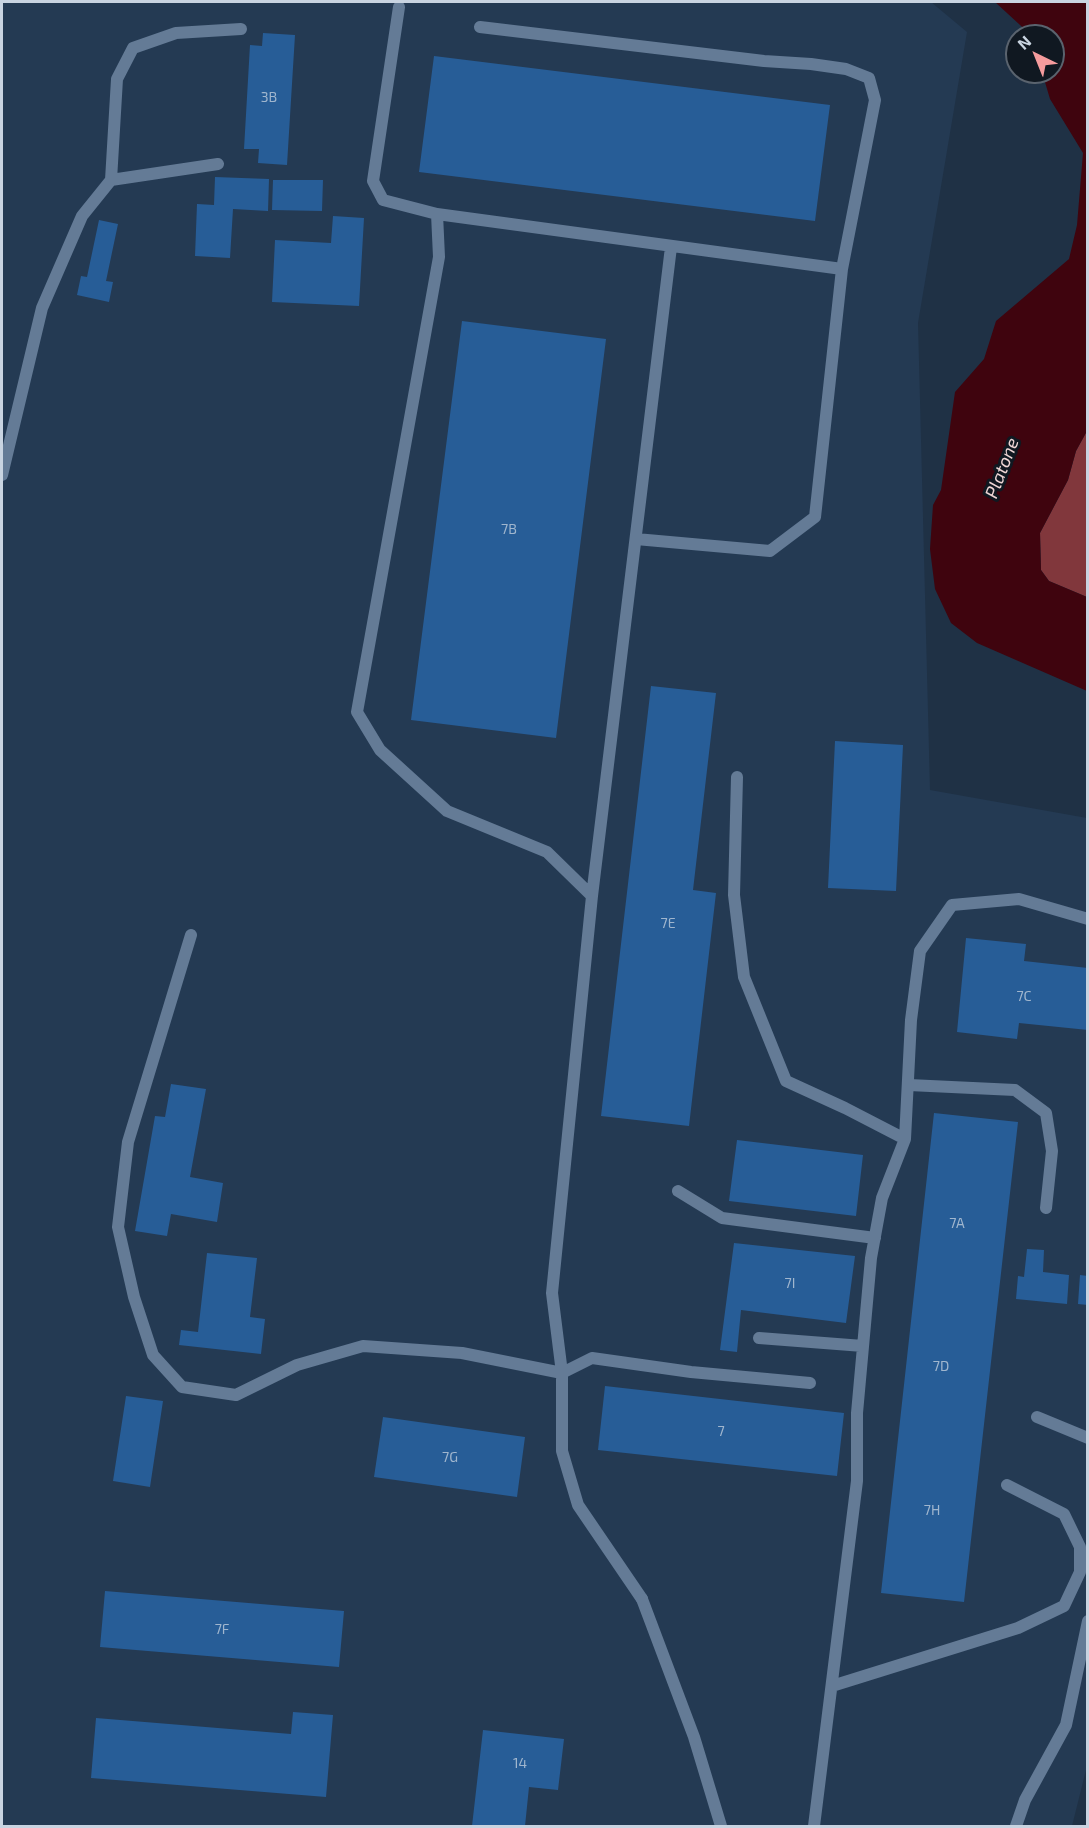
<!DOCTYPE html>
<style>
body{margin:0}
#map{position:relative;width:1089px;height:1828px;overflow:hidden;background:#1f3145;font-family:"Exo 2",sans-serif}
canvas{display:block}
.frame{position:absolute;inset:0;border:3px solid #c9d4e1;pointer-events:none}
.north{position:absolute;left:1005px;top:24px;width:60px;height:60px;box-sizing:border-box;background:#101821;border:2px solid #5a636e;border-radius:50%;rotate:317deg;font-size:16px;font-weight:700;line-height:24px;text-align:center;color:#c9d4e1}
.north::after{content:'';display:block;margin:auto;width:21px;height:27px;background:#f59b9d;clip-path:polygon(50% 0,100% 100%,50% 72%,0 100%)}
</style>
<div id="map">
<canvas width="1089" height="1828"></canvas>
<div class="frame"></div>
<div class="north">N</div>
</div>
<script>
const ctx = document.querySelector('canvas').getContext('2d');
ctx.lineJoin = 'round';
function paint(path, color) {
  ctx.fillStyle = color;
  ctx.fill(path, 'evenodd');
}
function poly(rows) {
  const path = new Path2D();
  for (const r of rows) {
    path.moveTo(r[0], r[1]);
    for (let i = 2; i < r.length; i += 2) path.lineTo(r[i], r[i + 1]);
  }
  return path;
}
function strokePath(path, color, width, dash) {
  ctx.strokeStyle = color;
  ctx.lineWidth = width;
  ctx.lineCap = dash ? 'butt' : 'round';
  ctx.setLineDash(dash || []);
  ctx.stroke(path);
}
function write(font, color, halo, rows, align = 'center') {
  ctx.font = font + ' "Exo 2",sans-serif';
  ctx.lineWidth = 6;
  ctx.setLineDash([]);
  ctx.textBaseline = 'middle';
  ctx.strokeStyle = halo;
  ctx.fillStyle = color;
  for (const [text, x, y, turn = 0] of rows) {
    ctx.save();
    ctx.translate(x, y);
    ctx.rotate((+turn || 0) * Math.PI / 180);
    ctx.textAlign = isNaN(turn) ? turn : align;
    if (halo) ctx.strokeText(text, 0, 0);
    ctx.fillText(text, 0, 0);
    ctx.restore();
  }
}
const built = poly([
 [2,2,931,2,967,32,918,323,930,790,1087,818,1088,1762,1072,1826,2,1826]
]);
const green = poly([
 [1087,431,1087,597,1049,581,1041,570,1040,533,1068,480,1076,451]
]);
const water = poly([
 [995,2,1087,2,1087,431,1076,451,1068,480,1040,533,1041,570,1049,581,1087,597,1087,691,977,643,951,623,935,589,930,549,933,505,941,490,955,392,984,359,996,321,1069,259,1077,225,1083,153,1050,99,1042,72,1053,72,1053,36,1032,36]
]);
const building = poly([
 [263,33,295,35,287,165,258,163,259,149,244,149,250,45,262,46],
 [434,56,830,105,815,221,419,172],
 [215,177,269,179,268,211,233,209,230,258,195,256,197,204,214,205],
 [273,180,323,180,322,211,272,210],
 [333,216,364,218,359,306,272,302,275,240,331,243],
 [99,220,118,224,106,281,113,282,109,302,77,295,81,276,87,277],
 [462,321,606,339,556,738,411,720],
 [651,686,716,693,693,890,716,893,689,1126,601,1116],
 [835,741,903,745,896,891,828,888],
 [966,938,1026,944,1024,961,1088,968,1088,1030,1019,1023,1017,1039,957,1032],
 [171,1084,206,1089,190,1177,223,1183,217,1222,171,1214,167,1236,135,1231,155,1116,165,1117],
 [934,1113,1018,1122,964,1602,881,1593],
 [737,1140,863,1155,856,1216,729,1201],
 [734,1243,855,1256,846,1323,741,1310,737,1352,720,1350],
 [1027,1249,1044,1250,1043,1272,1069,1275,1067,1304,1016,1299,1018,1276,1024,1277],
 [207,1253,257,1258,250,1317,265,1319,261,1354,179,1345,181,1330,198,1332],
 [1080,1275,1088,1276,1088,1305,1078,1304],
 [605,1386,844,1413,837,1476,598,1450],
 [126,1396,163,1401,150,1487,113,1481],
 [383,1417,525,1437,517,1497,374,1477],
 [105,1591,344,1611,339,1667,100,1647],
 [293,1712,333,1715,326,1797,91,1778,96,1718,291,1734],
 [483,1730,564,1739,558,1790,529,1787,525,1826,472,1826]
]);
const service = poly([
 [399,7,373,181,383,200,437,214,439,257,357,712,380,750,447,811,547,852,592,896],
 [480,27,764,61,811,64,846,69,869,78,875,100,842,269,815,517,770,551,636,539],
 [111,180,117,79,133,48,176,33,241,29],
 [437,214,842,269],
 [2,475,42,308,82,216,111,180,218,164],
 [737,777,734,895,744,977,786,1081,845,1108,905,1139],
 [191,935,128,1142,118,1227,134,1297,153,1355,182,1387,236,1395,297,1365,363,1346,462,1353,562,1373,592,1358,691,1372,810,1383],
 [909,1085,1015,1090,1046,1113,1052,1151,1046,1208],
 [678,1191,722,1218,875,1238],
 [759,1338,863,1346],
 [1037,1417,1088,1438],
 [642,1599,578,1505,562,1451,562,1373,552,1293,592,896,671,247],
 [832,1686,1018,1628,1064,1606,1080,1572,1080,1547,1064,1514,1007,1485],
 [814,1826,857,1481,857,1413,871,1258,882,1198,905,1139,911,1020,920,951,952,905,1019,899,1088,919],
 [1016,1826,1025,1800,1066,1725,1088,1621]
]);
const minor = poly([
 [642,1599,694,1737,721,1826]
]);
const numberNames = [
 ["3B",269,97],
 ["7B",509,529],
 ["7E",668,923],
 ["7C",1024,996],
 ["7A",957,1223],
 ["7I",790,1283],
 ["7D",941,1366],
 ["7",721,1431],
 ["7G",450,1457],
 ["7H",932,1510],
 ["7F",222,1629],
 ["14",520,1763]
];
const waterNames = [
 ["Platone",1002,468,-69]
];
paint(built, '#243a53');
paint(green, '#81373c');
paint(water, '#3f040e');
paint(building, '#275d97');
strokePath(service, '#647b96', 12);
strokePath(minor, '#647b96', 12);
write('14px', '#a0b6ce', null, numberNames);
write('italic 18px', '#eed5d5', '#101821', waterNames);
</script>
